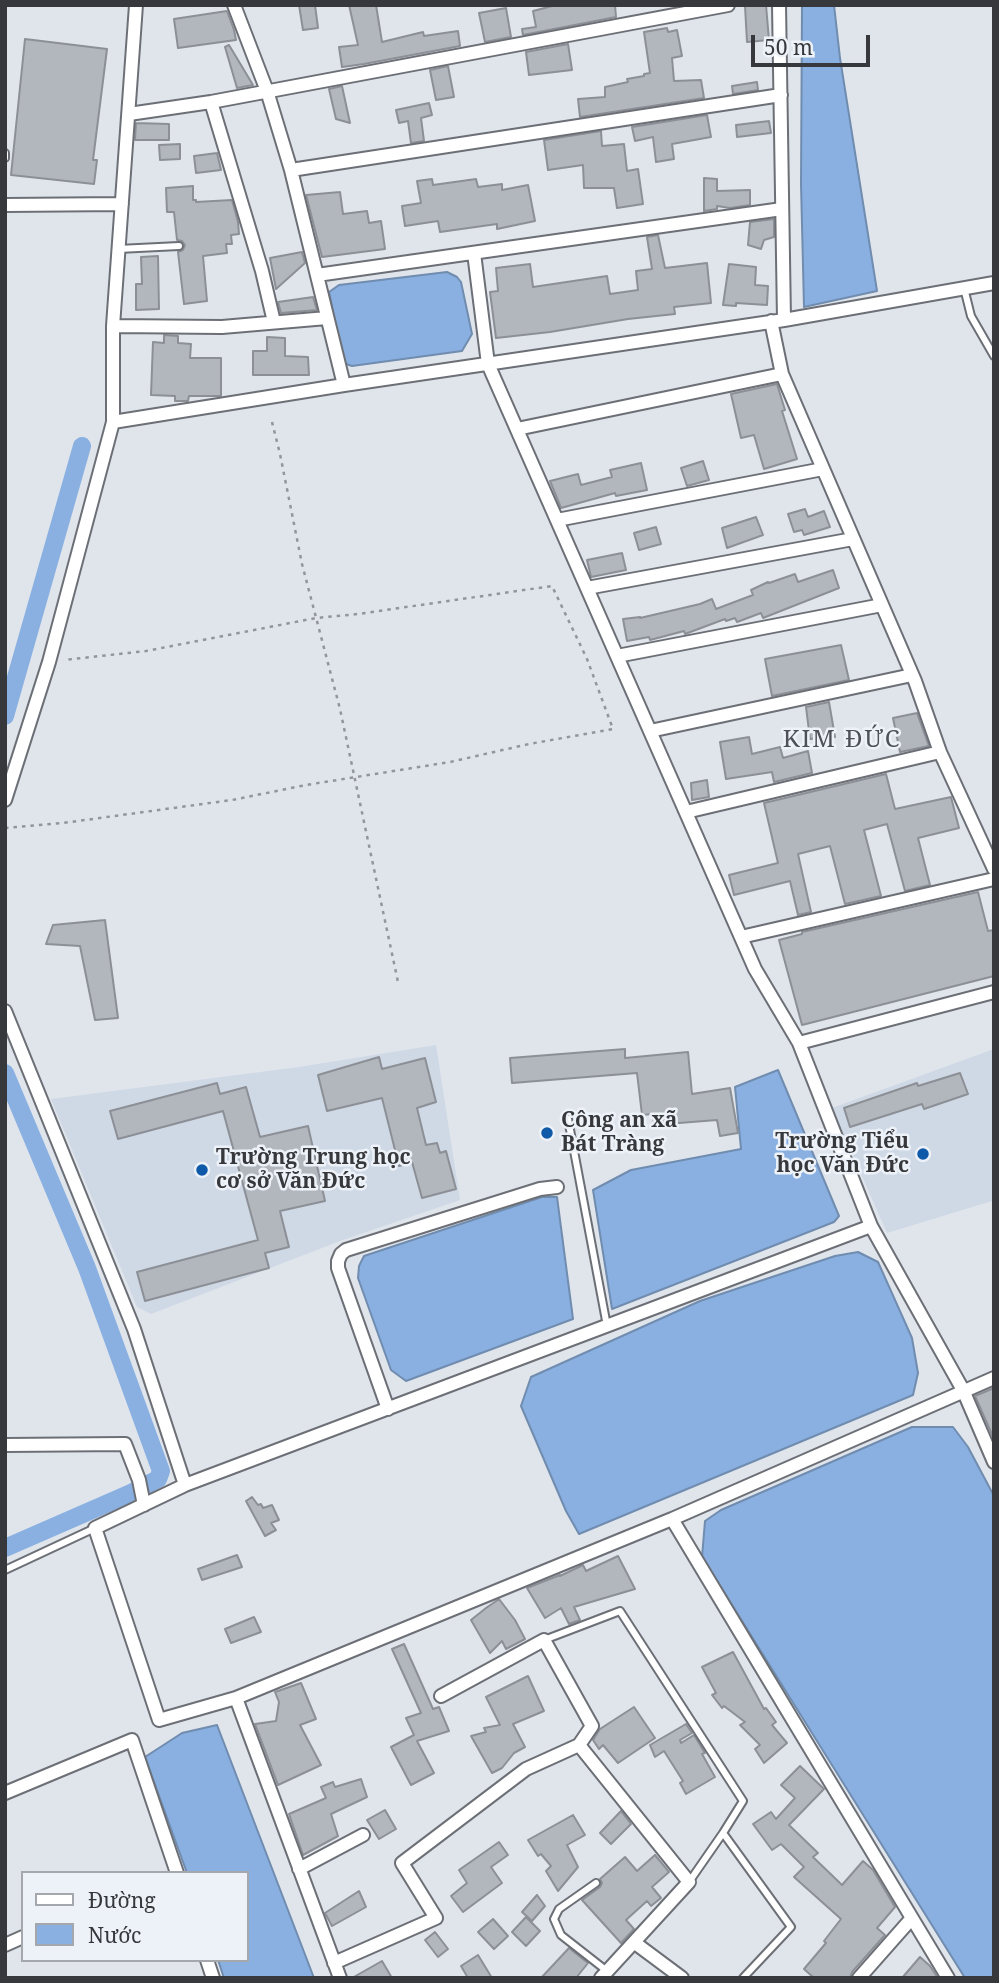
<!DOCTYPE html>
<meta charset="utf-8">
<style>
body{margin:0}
#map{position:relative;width:999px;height:1983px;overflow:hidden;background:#e0e5ec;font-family:"Noto Serif",serif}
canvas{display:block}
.frame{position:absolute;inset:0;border:7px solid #36383b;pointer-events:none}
.legend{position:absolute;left:21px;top:1871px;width:228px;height:91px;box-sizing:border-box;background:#edf2f9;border:2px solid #a4a8ad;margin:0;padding:9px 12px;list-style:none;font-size:21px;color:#36383b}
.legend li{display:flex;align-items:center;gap:14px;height:35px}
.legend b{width:35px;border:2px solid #a4a8ad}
.scale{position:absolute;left:751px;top:35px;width:119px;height:32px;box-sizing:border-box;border:4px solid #36383b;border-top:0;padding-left:9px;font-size:21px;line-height:24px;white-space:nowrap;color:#36383b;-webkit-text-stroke:5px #edf2f9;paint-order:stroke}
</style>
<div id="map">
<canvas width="999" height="1983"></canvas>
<div class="frame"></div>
<ul class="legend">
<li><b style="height:9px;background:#fff"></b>Đường</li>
<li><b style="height:19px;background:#89b0e1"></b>Nước</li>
</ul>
<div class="scale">50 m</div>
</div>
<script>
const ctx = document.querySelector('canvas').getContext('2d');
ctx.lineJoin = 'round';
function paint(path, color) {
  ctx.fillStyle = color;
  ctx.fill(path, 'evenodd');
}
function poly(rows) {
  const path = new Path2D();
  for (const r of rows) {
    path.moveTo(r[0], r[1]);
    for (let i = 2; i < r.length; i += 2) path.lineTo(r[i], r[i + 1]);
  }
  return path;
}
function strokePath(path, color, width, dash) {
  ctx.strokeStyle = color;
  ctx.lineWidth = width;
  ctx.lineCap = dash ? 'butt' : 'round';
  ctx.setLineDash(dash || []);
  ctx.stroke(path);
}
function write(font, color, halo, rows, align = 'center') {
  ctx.font = font + ' "Noto Serif",serif';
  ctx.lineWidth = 5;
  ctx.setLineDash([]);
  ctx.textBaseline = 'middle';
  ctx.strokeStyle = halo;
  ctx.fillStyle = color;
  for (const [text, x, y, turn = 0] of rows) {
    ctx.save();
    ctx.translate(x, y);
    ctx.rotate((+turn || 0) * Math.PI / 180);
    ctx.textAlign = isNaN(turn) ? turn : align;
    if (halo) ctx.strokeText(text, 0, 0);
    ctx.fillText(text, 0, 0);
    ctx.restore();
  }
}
const built = poly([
 [436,1045,460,1200,340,1241,151,1314,137,1307,51,1099,299,1067],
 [994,1049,994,1204,992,1201,887,1233,832,1108]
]);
const water = poly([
 [802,5,834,5,840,58,877,291,804,307,801,184,802,5],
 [447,272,457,277,461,282,472,334,462,351,352,366,343,363,329,292,339,285,447,272],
 [778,1070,839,1216,834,1222,612,1309,593,1190,631,1170,741,1149,735,1087,778,1070],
 [542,1197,557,1197,573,1319,406,1381,391,1370,358,1278,359,1266,364,1256,542,1197],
 [858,1252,878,1262,912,1338,918,1373,913,1395,579,1534,566,1511,521,1406,531,1377,700,1301,835,1256,858,1252],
 [912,1427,953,1427,968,1447,994,1496,994,1978,965,1978,702,1557,705,1521,721,1510,912,1427],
 [217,1725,314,1978,224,1978,218,1960,247,1960,247,1873,187,1873,145,1757,182,1733,217,1725]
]);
const canal = poly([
 [5,716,82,446],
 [5,1073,87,1268,161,1471,158,1479,131,1493,5,1548]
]);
const building = poly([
 [299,5,315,5,318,28,303,30,299,5],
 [349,5,376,5,382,42,423,32,424,36,458,31,460,46,364,64,342,67,339,47,358,45,349,5],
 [556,5,615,5,616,17,523,35,522,29,536,27,533,11,556,5],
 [766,5,769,40,747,42,745,6,766,5],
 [506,8,511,37,485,42,479,13,506,8],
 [227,11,234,30,236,40,178,48,174,19,227,11],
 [667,28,668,32,677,30,682,56,672,58,674,81,701,80,704,98,580,117,578,99,605,97,605,87,628,82,627,79,644,76,644,74,650,73,644,32,667,28],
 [25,39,107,49,93,160,97,160,94,184,11,175,25,39],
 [568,44,572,70,529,75,526,52,568,44],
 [229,45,253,85,237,88,225,47,229,45],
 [448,66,454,97,436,100,430,70,448,66],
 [757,82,758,90,733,94,732,86,757,82],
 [342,86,350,123,336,119,329,89,342,86],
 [429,103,432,115,421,118,424,141,411,143,408,121,399,123,396,110,429,103],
 [707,115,711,137,672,144,674,159,656,162,653,137,635,141,632,127,707,115],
 [769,121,771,133,737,137,736,125,769,121],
 [136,123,169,124,169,140,135,140,136,123],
 [601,131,602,146,624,144,627,171,638,169,643,204,617,208,614,188,584,188,583,165,548,170,544,140,601,131],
 [180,144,180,159,160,160,159,145,180,144],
 [217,153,221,170,196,173,194,156,217,153],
 [704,178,717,179,717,191,750,190,750,205,730,208,717,206,717,209,704,211,704,178],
 [432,179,433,185,476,179,478,187,502,184,502,190,528,185,535,221,497,229,497,224,440,232,438,221,405,226,402,206,421,203,417,181,432,179],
 [193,186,193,200,196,200,196,202,232,200,238,222,239,234,231,235,232,244,226,244,227,253,203,256,207,301,184,304,178,252,183,250,185,245,182,241,177,240,174,212,167,212,166,188,193,186],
 [340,192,343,214,367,211,369,223,381,221,385,249,322,257,306,195,340,192],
 [774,219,774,237,764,240,761,249,748,245,750,222,774,219],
 [658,235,665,268,707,263,711,303,674,307,675,314,628,319,550,332,496,338,490,292,498,291,496,268,530,264,533,287,607,276,610,294,638,290,636,271,652,269,647,237,658,235],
 [302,252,305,263,276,289,270,258,302,252],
 [158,256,159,309,136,310,136,284,142,284,141,257,158,256],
 [729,264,756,267,755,285,768,286,767,305,736,303,736,306,723,305,729,264],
 [313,297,317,310,281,313,278,302,313,297],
 [164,335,178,336,178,343,191,344,190,358,221,358,221,396,189,396,188,401,175,401,175,396,151,395,153,342,164,343,164,335],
 [267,337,285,338,285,356,308,357,309,375,253,375,253,351,267,351,267,337],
 [777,384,785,410,782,411,797,459,764,469,754,435,741,438,731,394,777,384],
 [703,461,709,480,687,486,681,468,703,461],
 [641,463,647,490,616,496,615,493,561,508,550,481,578,474,581,485,612,477,610,470,641,463],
 [805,509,808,517,824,511,830,527,804,535,802,530,794,532,788,514,805,509],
 [756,517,763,535,727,548,722,528,756,517],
 [656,527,661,544,639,550,634,533,656,527],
 [622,553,626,570,591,577,587,560,622,553],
 [833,570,839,588,763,618,761,613,737,622,735,618,726,621,725,619,685,634,684,631,650,640,649,637,627,641,623,619,640,617,640,618,700,604,712,599,716,609,753,595,751,590,768,582,769,583,795,574,798,582,833,570],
 [841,645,849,680,772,696,765,659,841,645],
 [829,702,835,737,810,739,806,707,829,702],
 [917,713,929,746,900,752,893,718,917,713],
 [749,737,752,754,780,747,783,758,808,751,812,773,774,782,772,772,726,779,720,742,749,737],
 [886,774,895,809,951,797,959,828,918,838,930,885,905,891,887,824,864,830,881,896,845,904,830,846,798,854,811,912,798,915,790,881,734,895,729,875,778,863,764,803,886,774],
 [707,780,709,797,692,800,691,783,707,780],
 [978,892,988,931,994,930,994,976,802,1025,779,940,802,934,802,932,978,892],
 [105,920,118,1018,95,1020,80,946,46,944,53,925,105,920],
 [625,1049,625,1058,688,1052,692,1094,730,1088,738,1133,720,1136,717,1120,654,1125,653,1114,642,1115,637,1073,512,1083,510,1058,625,1049],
 [379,1057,382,1069,425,1058,436,1102,417,1108,426,1145,437,1143,440,1153,446,1151,456,1189,422,1198,412,1162,399,1166,382,1098,327,1111,318,1075,379,1057],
 [960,1073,968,1094,924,1109,922,1104,850,1127,844,1108,917,1083,918,1086,960,1073],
 [217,1083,220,1094,246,1087,260,1137,308,1126,325,1201,280,1211,289,1247,265,1253,269,1268,145,1301,137,1272,258,1240,223,1111,118,1139,110,1111,217,1083],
 [994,1388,994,1439,975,1396,994,1388],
 [252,1497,258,1505,261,1504,263,1508,272,1505,279,1520,271,1523,276,1530,265,1536,246,1501,252,1497],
 [237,1555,242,1567,202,1580,198,1569,237,1555],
 [618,1556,635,1589,574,1607,580,1620,569,1624,561,1608,545,1618,527,1588,560,1575,560,1576,583,1565,586,1571,618,1556],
 [499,1599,515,1620,525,1639,506,1649,502,1641,490,1653,471,1620,486,1608,499,1599],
 [254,1617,261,1632,231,1643,225,1629,254,1617],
 [404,1644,433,1709,439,1707,449,1731,417,1741,434,1773,411,1785,391,1747,414,1735,406,1718,421,1713,392,1649,404,1644],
 [733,1652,764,1709,766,1708,776,1722,772,1725,787,1743,764,1763,755,1749,760,1745,740,1725,745,1722,724,1706,722,1708,712,1695,716,1693,702,1667,733,1652],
 [528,1676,544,1711,513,1724,525,1747,514,1753,502,1768,492,1773,471,1736,486,1732,484,1728,500,1725,486,1697,528,1676],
 [301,1683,316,1719,300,1725,321,1765,278,1785,255,1724,276,1721,279,1702,275,1692,301,1683],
 [634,1707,655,1738,618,1763,603,1745,599,1749,593,1740,600,1729,634,1707],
 [686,1724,692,1733,680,1740,681,1743,694,1735,705,1753,702,1754,715,1777,686,1794,680,1783,683,1781,664,1751,655,1757,650,1745,686,1724],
 [800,1766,824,1789,789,1825,818,1853,813,1857,842,1885,863,1861,873,1870,895,1907,877,1928,885,1935,852,1972,850,1978,814,1978,804,1969,826,1943,824,1941,841,1919,794,1877,804,1867,781,1844,772,1850,753,1824,771,1812,776,1819,795,1798,781,1785,800,1766],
 [361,1779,367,1797,331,1814,338,1836,303,1855,289,1814,326,1798,321,1787,333,1782,335,1787,361,1779],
 [385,1810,396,1829,379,1839,367,1820,385,1810],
 [621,1811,631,1824,611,1844,600,1833,621,1811],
 [573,1815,585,1835,567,1845,578,1867,558,1891,546,1871,551,1866,541,1854,538,1856,528,1840,573,1815],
 [499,1842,508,1855,491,1867,502,1883,463,1912,451,1896,467,1883,459,1870,499,1842],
 [655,1855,669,1872,652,1887,661,1898,651,1906,647,1901,626,1920,634,1929,621,1943,582,1900,600,1887,602,1883,600,1879,625,1857,637,1871,655,1855],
 [359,1891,366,1907,332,1926,325,1913,359,1891],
 [537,1895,545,1906,532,1921,522,1912,537,1895],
 [526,1917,540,1931,526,1946,512,1932,526,1917],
 [493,1919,508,1936,494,1949,478,1932,493,1919],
 [435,1932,448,1949,438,1957,425,1940,435,1932],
 [569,1948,588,1963,576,1978,541,1978,569,1948],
 [478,1955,492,1978,468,1978,461,1966,478,1955],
 [920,1957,930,1966,938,1978,902,1978,920,1957],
 [382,1961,392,1978,352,1978,382,1961]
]);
const path = poly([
 [272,422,280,454,302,564,340,709,398,982],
 [5,828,63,823,232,800,306,785,450,762,529,744,613,729,587,659,552,586,358,614,316,618,146,651,64,660]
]);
const service = poly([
 [5,153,5,158],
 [118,249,179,246],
 [964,288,971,316,994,356],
 [568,1119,607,1326],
 [5,1570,95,1528],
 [544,1640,620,1611,743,1801,723,1833,689,1882],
 [723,1833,791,1927,743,1978],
 [596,1883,559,1909,554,1919,561,1935,607,1971]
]);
const minor = poly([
 [234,5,267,91,291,170,344,385],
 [779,5,784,320],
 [211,102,262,271,274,322],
 [129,114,211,102,728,5],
 [291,170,781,95],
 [5,205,122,204],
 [474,253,488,364,755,969,799,1043,871,1226,963,1390,994,1462],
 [317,275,782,209],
 [113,326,222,327,327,318],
 [782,374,915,681,940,752,994,869],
 [113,422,344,385,784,320,994,283],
 [517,429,782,374,771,321],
 [557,520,823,469],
 [587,588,853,539],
 [617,656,882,605],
 [650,731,912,675],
 [5,800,49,662,113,422,113,326,136,5],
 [686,812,940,752],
 [741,937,994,879],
 [5,1011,134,1329,185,1485],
 [799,1043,994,992],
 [871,1226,185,1485,95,1528,159,1720,236,1698,672,1519,994,1378],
 [388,1409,338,1268,338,1261,341,1254,346,1250,540,1189,557,1187],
 [5,1445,125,1444,139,1480,144,1505],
 [672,1519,948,1978],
 [441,1696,544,1640,592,1726,579,1745,689,1882,601,1978],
 [236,1698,340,1978],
 [5,1793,132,1740,177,1873],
 [299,1869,363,1835],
 [635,1943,682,1978],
 [5,1945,23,1937],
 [207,1960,213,1978],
 [334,1963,436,1918,402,1863,526,1769,579,1745],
 [859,1978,912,1918]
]);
const markers = [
 [547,1133,7,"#0e59a8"],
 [923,1154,7,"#0e59a8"],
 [202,1170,7,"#0e59a8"]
];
const poiNames = [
 ["Công an xã",561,1121],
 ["Bát Tràng",561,1145],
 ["Trường Tiểu",909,1142,"right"],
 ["học Văn Đức",909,1166,"right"],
 ["Trường Trung học",216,1158],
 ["cơ sở Văn Đức",216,1182]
];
const quarterNames = [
 ["KIM ĐỨC",842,740]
];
paint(built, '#cfd8e5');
paint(water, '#89b0e1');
strokePath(water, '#708caf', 2);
strokePath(canal, '#89b0e1', 18);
paint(building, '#b2b7be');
strokePath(building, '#8c9096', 2);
strokePath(service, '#6c7076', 10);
strokePath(minor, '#6c7076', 16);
strokePath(path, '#92959b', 2.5, [3.5, 5]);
strokePath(service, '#fff', 6);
strokePath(minor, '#fff', 12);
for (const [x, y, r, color] of markers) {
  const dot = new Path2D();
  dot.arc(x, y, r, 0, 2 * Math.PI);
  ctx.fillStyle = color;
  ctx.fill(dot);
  strokePath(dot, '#edf2f9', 2.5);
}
write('bold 21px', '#36383b', '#edf2f9', poiNames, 'left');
ctx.letterSpacing = '2px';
write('24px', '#4e5258', '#edf2f9', quarterNames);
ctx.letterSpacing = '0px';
</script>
